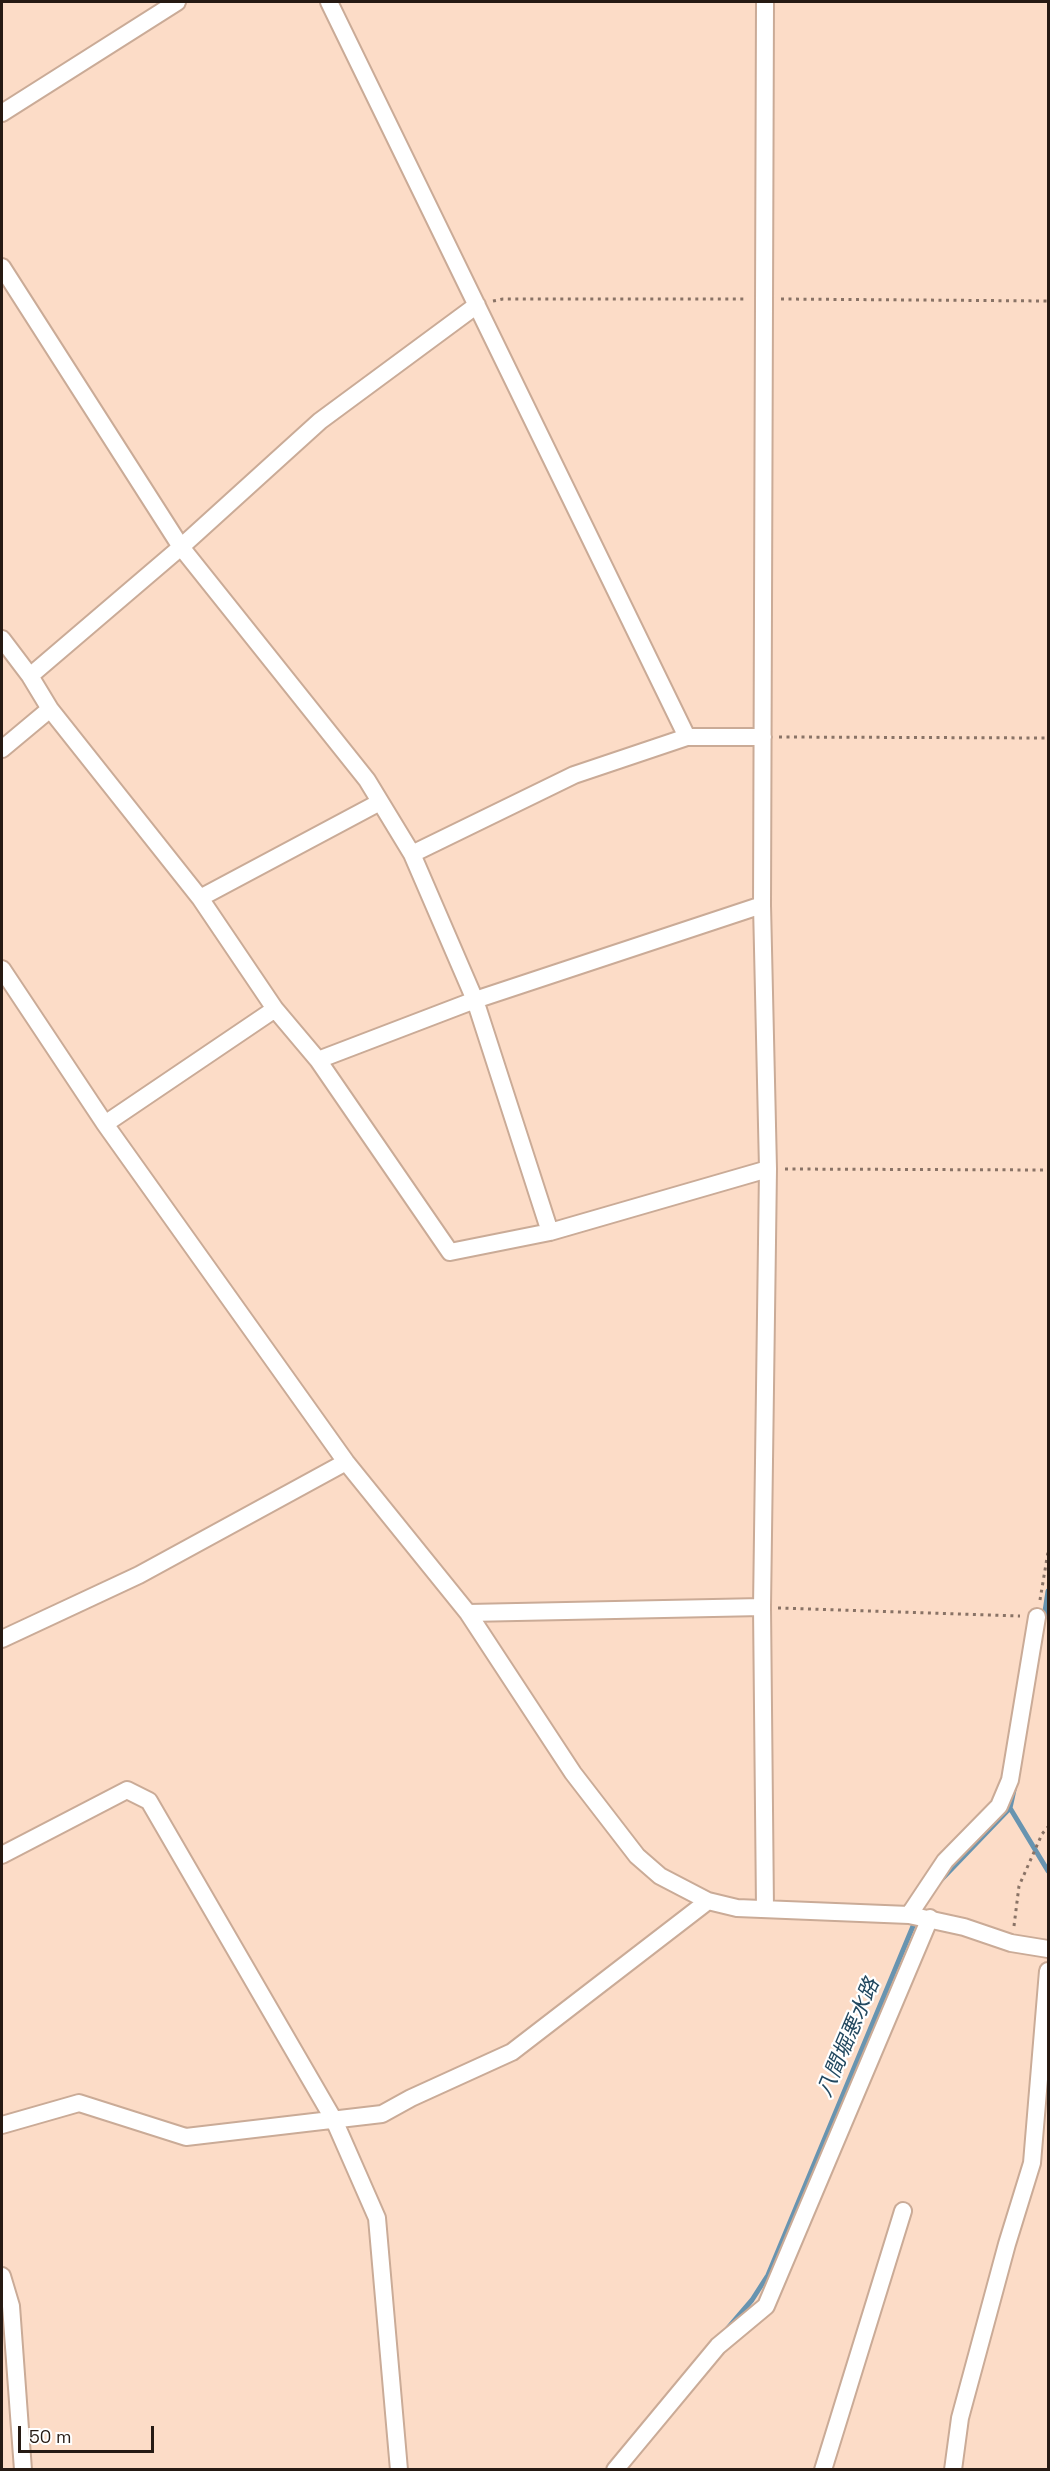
<!DOCTYPE html>
<meta charset="utf-8">
<style>
body{margin:0}
#map{position:relative;width:1050px;height:2471px;overflow:hidden;background:#fcdcc7;font-family:"Space Grotesk",sans-serif}
canvas{display:block}
.frame{position:absolute;inset:0;border:3px solid #261a13;pointer-events:none}
.scale{position:absolute;left:18px;top:2426px;width:136px;height:27px;box-sizing:border-box;border:3px solid #261a13;border-top:0;padding-left:8px;font-size:18px;line-height:21px;white-space:nowrap;color:#261a13;-webkit-text-stroke:4px #fff;paint-order:stroke}
</style>
<div id="map">
<canvas width="1050" height="2471"></canvas>
<div class="frame"></div>
<div class="scale">50 m</div>
</div>
<script>
const ctx = document.querySelector('canvas').getContext('2d');
ctx.lineJoin = 'round';
function poly(rows) {
  const path = new Path2D();
  for (const r of rows) {
    path.moveTo(r[0], r[1]);
    for (let i = 2; i < r.length; i += 2) path.lineTo(r[i], r[i + 1]);
  }
  return path;
}
function strokePath(path, color, width, dash) {
  ctx.strokeStyle = color;
  ctx.lineWidth = width;
  ctx.lineCap = dash ? 'butt' : 'round';
  ctx.setLineDash(dash || []);
  ctx.stroke(path);
}
function write(font, color, halo, rows, align = 'center') {
  ctx.font = font + ' "Space Grotesk","Noto Sans JP",sans-serif';
  ctx.lineWidth = 4.5;
  ctx.setLineDash([]);
  ctx.textBaseline = 'middle';
  ctx.strokeStyle = halo;
  ctx.fillStyle = color;
  for (const [text, x, y, turn = 0] of rows) {
    ctx.save();
    ctx.translate(x, y);
    ctx.rotate((+turn || 0) * Math.PI / 180);
    ctx.textAlign = isNaN(turn) ? turn : align;
    if (halo) ctx.strokeText(text, 0, 0);
    ctx.fillText(text, 0, 0);
    ctx.restore();
  }
}
const stream = poly([
 [1044,1618,1048,1591],
 [1010,1808,1048,1871],
 [940,1881,1010,1808,1014,1790],
 [728,2328,752,2300,768,2275,916,1919]
]);
const path = poly([
 [781,299,1048,301],
 [493,301,503,299,747,299],
 [779,737,1048,738],
 [785,1169,1048,1170],
 [1040,1600,1048,1552],
 [778,1608,1020,1616],
 [1014,1926,1019,1886,1042,1834,1048,1827]
]);
const minor = poly([
 [329,2,687,737],
 [765,2,762,905,768,1169,762,1607,765,1909],
 [2,113,177,2],
 [2,267,181,547,367,780,412,854,475,1000,550,1232],
 [2,639,30,676,50,709,200,898,275,1009,318,1060,450,1252,550,1232,768,1169],
 [30,676,181,547,320,421,477,305],
 [2,749,50,709],
 [412,854,574,775,687,737,763,737],
 [200,898,380,802],
 [2,969,105,1124,346,1462,468,1613,573,1773,637,1856,660,1876,708,1901,737,1908,909,1915,964,1927,1011,1943,1048,1949],
 [318,1060,475,1000,762,905],
 [105,1124,275,1009],
 [468,1613,762,1607],
 [2,1639,139,1575,346,1462],
 [2,1855,127,1790,149,1801,334,2120,377,2218,399,2470],
 [909,1915,945,1861,999,1806,1010,1780,1037,1617],
 [2,2125,79,2103,186,2137,382,2114,411,2098,512,2052,708,1901],
 [2,2276,11,2306,23,2470],
 [615,2470,718,2346,766,2306,930,1918],
 [823,2470,903,2211],
 [953,2470,960,2418,1007,2244,1032,2163,1048,1971]
]);
const waterNames = [
 ["八間堀悪水路",849,2038,-67]
];
strokePath(stream, '#6894b0', 5);
strokePath(minor, '#caab97', 20);
strokePath(path, '#897366', 3, [3, 4.5]);
strokePath(minor, '#fff', 16);
write('italic 21px', '#22485f', '#fff', waterNames);
</script>
